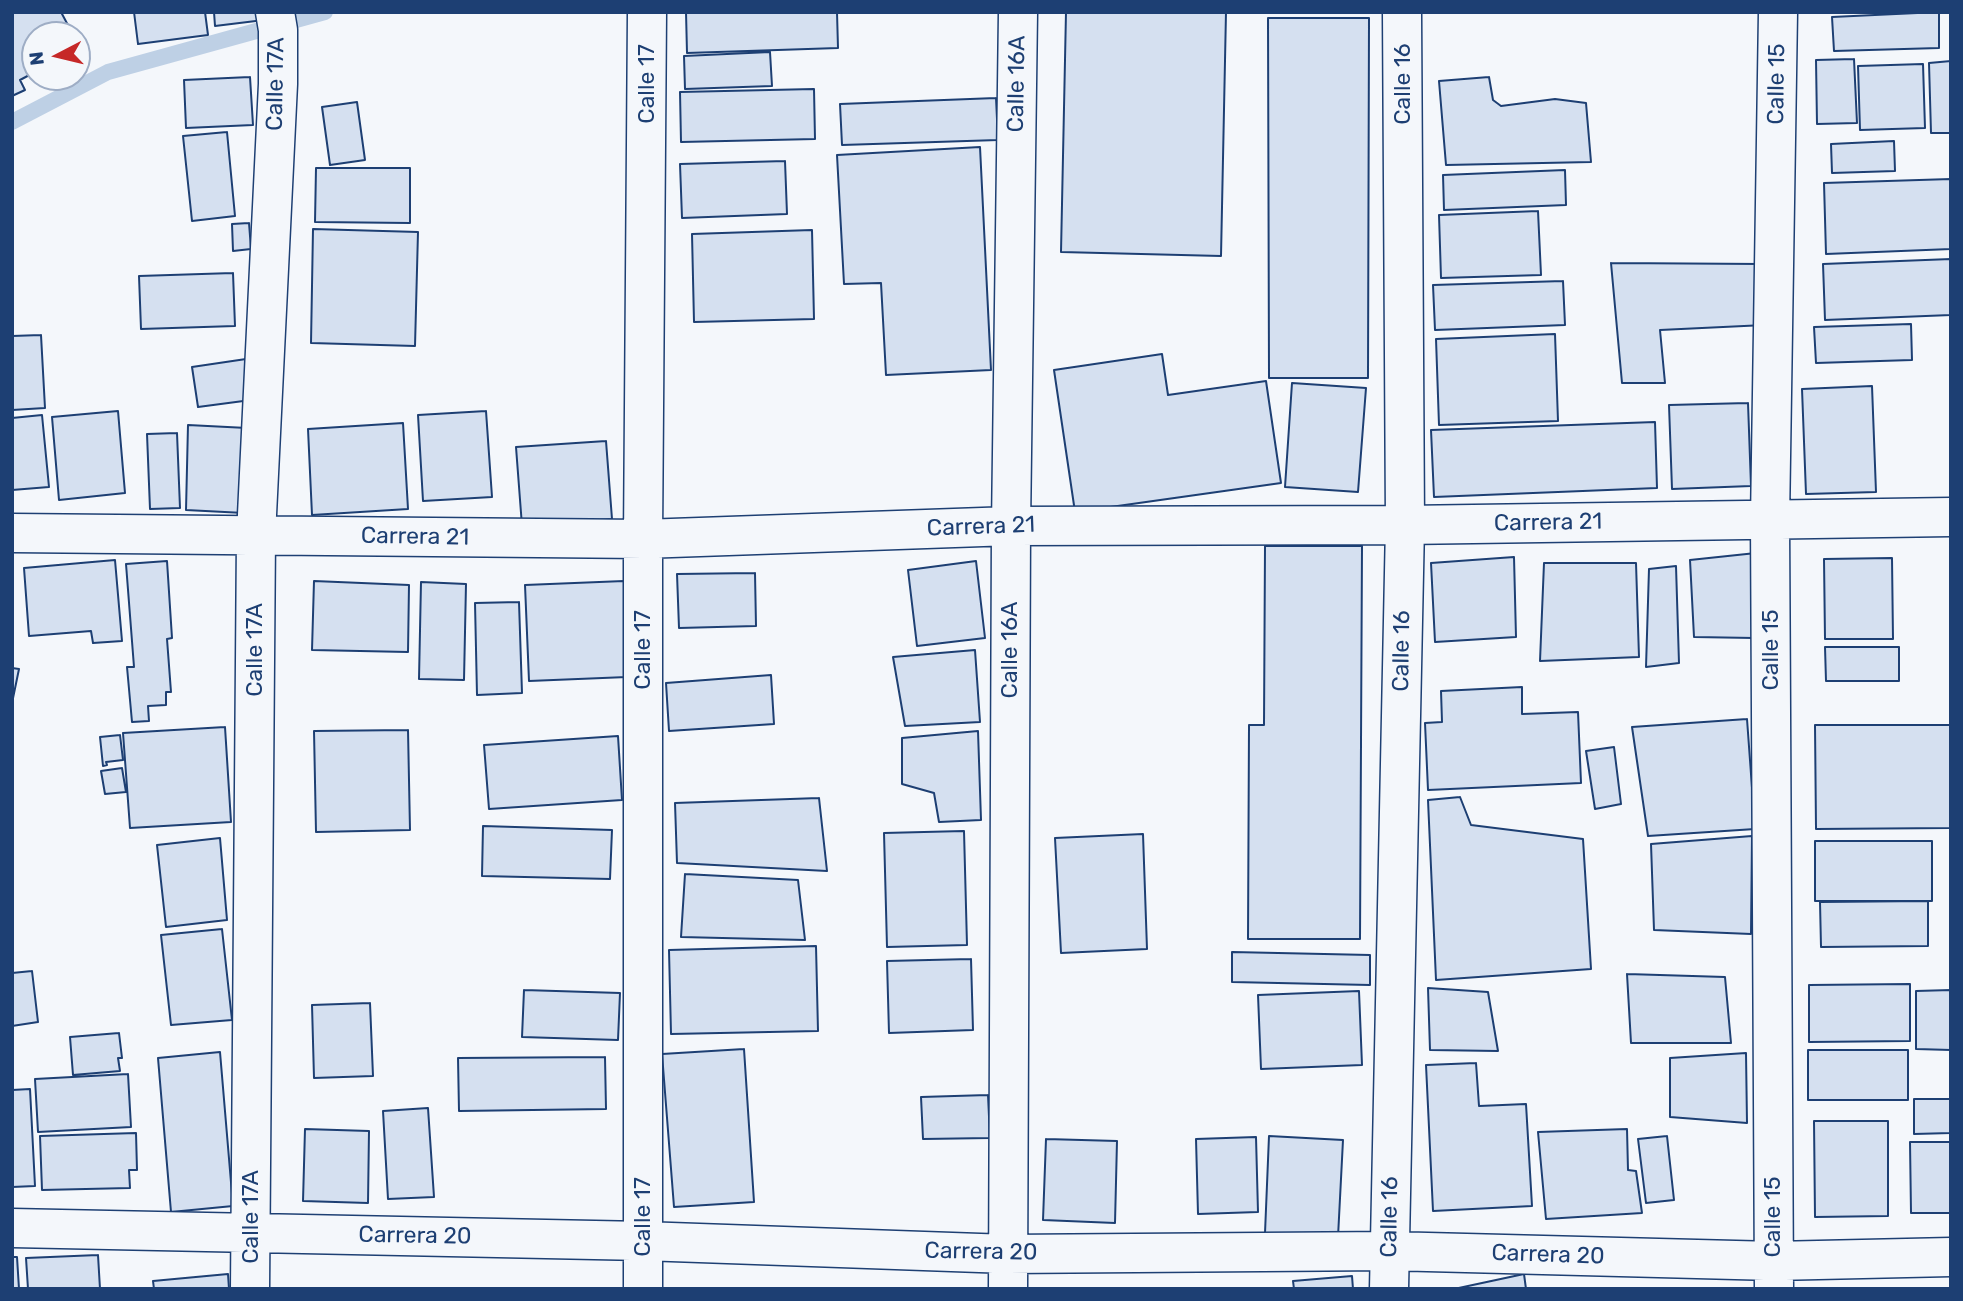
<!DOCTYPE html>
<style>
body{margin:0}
#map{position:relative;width:1963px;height:1301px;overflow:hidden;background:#f4f7fb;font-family:Rubik,sans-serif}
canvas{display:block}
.frame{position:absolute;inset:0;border:14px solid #1d3f73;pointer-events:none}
.north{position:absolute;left:21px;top:21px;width:70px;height:70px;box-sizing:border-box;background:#f4f7fb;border:2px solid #9eadc5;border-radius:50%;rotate:263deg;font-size:19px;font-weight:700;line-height:28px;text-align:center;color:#1d3f73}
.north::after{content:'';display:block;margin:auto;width:24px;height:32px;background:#c62828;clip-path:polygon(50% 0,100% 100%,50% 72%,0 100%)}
</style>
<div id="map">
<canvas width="1963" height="1301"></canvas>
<div class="frame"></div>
<div class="north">N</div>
</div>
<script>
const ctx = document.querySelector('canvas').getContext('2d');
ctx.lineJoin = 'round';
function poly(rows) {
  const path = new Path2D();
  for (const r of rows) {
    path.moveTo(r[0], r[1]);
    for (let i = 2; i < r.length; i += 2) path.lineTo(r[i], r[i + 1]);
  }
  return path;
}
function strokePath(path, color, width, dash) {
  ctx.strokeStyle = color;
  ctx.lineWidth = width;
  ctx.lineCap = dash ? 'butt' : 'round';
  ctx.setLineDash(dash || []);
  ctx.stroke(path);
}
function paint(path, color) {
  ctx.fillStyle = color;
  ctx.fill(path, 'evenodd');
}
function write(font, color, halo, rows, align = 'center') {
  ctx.font = font + ' Rubik,sans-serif';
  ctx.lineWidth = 5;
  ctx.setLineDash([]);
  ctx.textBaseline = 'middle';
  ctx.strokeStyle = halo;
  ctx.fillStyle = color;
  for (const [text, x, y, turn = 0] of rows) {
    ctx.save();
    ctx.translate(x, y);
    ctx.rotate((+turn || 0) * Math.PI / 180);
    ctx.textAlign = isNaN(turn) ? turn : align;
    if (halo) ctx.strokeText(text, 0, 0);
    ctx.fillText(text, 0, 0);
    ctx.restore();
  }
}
const stream = poly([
 [12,122,108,72,325,12]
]);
const building = poly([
 [12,12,61,12,70,29,66,31,68,35,35,35,35,72,20,80,25,90,12,96,12,12],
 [134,12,205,12,208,35,138,44,134,12],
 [214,12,263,12,264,20,215,26,214,12],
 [686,12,837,12,838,48,687,53,686,12],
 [1066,12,1226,12,1221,256,1061,252,1066,12],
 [1939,12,1939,48,1834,51,1832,17,1939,12],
 [1268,18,1369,18,1368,378,1269,378,1268,18],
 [770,52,772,86,685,89,684,56,770,52],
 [1854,59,1857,123,1817,124,1816,60,1854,59],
 [1951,61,1951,133,1931,133,1929,63,1951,61],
 [1923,64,1925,128,1860,130,1858,66,1923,64],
 [250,77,253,125,186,128,184,80,250,77],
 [1489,77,1493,100,1501,106,1555,99,1586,103,1591,162,1446,165,1439,81,1489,77],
 [814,89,815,139,681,142,680,92,814,89],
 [996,98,998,140,842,145,840,104,996,98],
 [357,102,365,160,330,165,322,107,357,102],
 [227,132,235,216,192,221,183,136,227,132],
 [1894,141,1895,171,1832,173,1831,144,1894,141],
 [980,147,991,370,886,375,881,283,844,284,837,155,980,147],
 [785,161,787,214,682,218,680,164,785,161],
 [316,168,410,168,410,223,315,222,316,168],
 [1565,170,1566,205,1444,210,1443,175,1565,170],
 [1951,179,1951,249,1826,254,1824,183,1951,179],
 [1538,211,1541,275,1441,278,1439,215,1538,211],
 [249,223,251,249,233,251,232,224,249,223],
 [313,229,418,232,415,346,311,343,313,229],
 [812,230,814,319,694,322,692,234,812,230],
 [1951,259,1951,315,1825,320,1823,264,1951,259],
 [1611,263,1762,264,1765,325,1660,330,1665,383,1622,383,1611,263],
 [233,273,235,326,141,329,139,276,233,273],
 [1563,281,1565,325,1435,330,1433,285,1563,281],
 [1911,324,1912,360,1816,363,1814,327,1911,324],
 [1555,334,1558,421,1439,425,1436,339,1555,334],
 [41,335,45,408,12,410,12,336,41,335],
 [1162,354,1168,395,1266,381,1281,483,1075,512,1054,370,1162,354],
 [246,359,251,400,198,407,192,367,246,359],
 [1292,383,1366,388,1358,492,1285,487,1292,383],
 [1872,386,1876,492,1806,494,1802,389,1872,386],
 [1748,403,1751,486,1672,489,1669,405,1748,403],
 [118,411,125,493,59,500,52,417,118,411],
 [486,411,492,497,423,501,418,415,486,411],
 [42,415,49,487,12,490,12,418,42,415],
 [1655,422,1657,488,1434,497,1431,430,1655,422],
 [403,423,408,509,312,515,308,429,403,423],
 [188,425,247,428,244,513,186,510,188,425],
 [177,433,180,508,150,509,147,434,177,433],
 [606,441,612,519,522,526,516,447,606,441],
 [1265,546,1362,546,1360,939,1248,939,1249,725,1264,725,1265,546],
 [1756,553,1754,638,1694,637,1690,560,1756,553],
 [1514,557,1516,637,1435,642,1431,563,1514,557],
 [1892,558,1893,639,1825,639,1824,559,1892,558],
 [115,560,122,641,93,643,91,631,29,636,24,568,115,560],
 [167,561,172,638,167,639,171,692,166,692,166,705,148,706,149,721,132,722,127,667,134,667,126,564,167,561],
 [976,561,985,638,917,646,908,570,976,561],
 [1544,563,1636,563,1639,657,1540,661,1544,563],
 [1676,566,1679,663,1646,667,1649,569,1676,566],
 [755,573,756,626,679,628,677,574,755,573],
 [314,581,409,585,408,652,312,650,314,581],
 [624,581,627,677,529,681,525,585,624,581],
 [421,582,466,584,464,680,419,679,421,582],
 [519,602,522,693,477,695,475,603,519,602],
 [1825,647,1899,647,1899,681,1826,681,1825,647],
 [975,650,980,722,905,726,893,657,975,650],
 [12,668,19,669,12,703,12,668],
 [771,675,774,724,669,731,666,683,771,675],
 [1522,687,1522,714,1578,712,1581,783,1428,790,1425,723,1442,722,1441,691,1522,687],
 [1747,719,1755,829,1648,836,1632,727,1747,719],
 [1815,725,1951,725,1951,828,1816,829,1815,725],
 [225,727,231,822,130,828,123,733,225,727],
 [408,730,410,830,316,832,314,731,408,730],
 [978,731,981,820,939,822,934,793,902,784,902,738,978,731],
 [120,735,123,760,106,762,107,765,103,766,100,737,120,735],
 [618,736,622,800,489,809,484,745,618,736],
 [1614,747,1621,804,1595,809,1586,751,1614,747],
 [122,768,126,792,105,794,101,771,122,768],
 [1460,797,1471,825,1583,839,1591,969,1436,980,1428,800,1460,797],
 [819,798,827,871,677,863,675,803,819,798],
 [483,826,612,830,610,879,482,876,483,826],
 [964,831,967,945,887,947,884,833,964,831],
 [1143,834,1147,949,1061,953,1055,838,1143,834],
 [1752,836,1751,934,1654,930,1651,844,1752,836],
 [220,838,227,920,166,927,157,845,220,838],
 [1815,841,1932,841,1932,901,1815,901,1815,841],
 [685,874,798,880,805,940,681,937,685,874],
 [1928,901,1928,946,1821,947,1820,902,1928,901],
 [222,929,232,1020,171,1025,161,935,222,929],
 [816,946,818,1031,671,1034,669,950,816,946],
 [1232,952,1370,955,1370,985,1232,982,1232,952],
 [971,959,973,1030,889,1033,887,961,971,959],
 [32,971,38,1022,12,1026,12,973,32,971],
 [1627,974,1725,977,1731,1043,1631,1043,1627,974],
 [1910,984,1910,1041,1809,1042,1809,985,1910,984],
 [1428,988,1488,992,1498,1051,1430,1050,1428,988],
 [524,990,620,993,618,1040,522,1037,524,990],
 [1951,990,1951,1050,1916,1049,1916,991,1951,990],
 [1359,991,1362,1065,1261,1069,1258,995,1359,991],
 [370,1003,373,1076,314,1078,312,1005,370,1003],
 [119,1033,122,1058,118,1058,120,1071,73,1075,70,1037,119,1033],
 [744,1049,754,1202,674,1207,662,1054,744,1049],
 [1808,1050,1908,1050,1908,1100,1808,1100,1808,1050],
 [220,1052,233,1206,171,1212,158,1058,220,1052],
 [1746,1053,1747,1123,1670,1117,1670,1058,1746,1053],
 [605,1057,606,1109,459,1111,458,1058,605,1057],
 [1476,1063,1479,1106,1526,1104,1532,1206,1433,1211,1426,1065,1476,1063],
 [128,1074,131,1127,38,1132,35,1079,128,1074],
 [30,1089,35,1186,12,1187,12,1090,30,1089],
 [988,1095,990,1138,923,1139,921,1097,988,1095],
 [1914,1099,1951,1099,1951,1133,1914,1134,1914,1099],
 [428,1108,434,1197,388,1199,383,1111,428,1108],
 [1814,1121,1888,1121,1888,1216,1815,1217,1814,1121],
 [305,1129,369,1131,368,1203,303,1201,305,1129],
 [1627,1129,1628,1170,1636,1171,1642,1213,1546,1219,1538,1132,1627,1129],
 [136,1133,137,1170,129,1170,130,1188,42,1190,40,1136,136,1133],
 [1269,1136,1343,1140,1338,1237,1265,1233,1269,1136],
 [1667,1136,1674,1200,1646,1203,1638,1139,1667,1136],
 [1256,1137,1258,1212,1198,1214,1196,1139,1256,1137],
 [1046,1139,1117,1141,1115,1223,1043,1220,1046,1139],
 [1910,1142,1951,1142,1951,1213,1911,1213,1910,1142],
 [98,1255,100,1289,28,1289,26,1258,98,1255],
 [12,1257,17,1257,19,1289,12,1289,12,1257],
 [228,1274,229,1289,154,1289,153,1281,228,1274],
 [1524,1274,1526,1289,1454,1289,1524,1274],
 [1352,1276,1353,1289,1294,1289,1293,1281,1352,1276]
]);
const minor = poly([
 [12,533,643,539,1011,526,1405,525,1951,517],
 [12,1228,643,1241,1008,1254,1389,1251,1774,1261,1951,1257],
 [250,1289,256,535,278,84,278,30,275,12],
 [643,1289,643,539,647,12],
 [1008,1289,1011,526,1018,12],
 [1389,1289,1405,525,1402,12],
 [1774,1289,1770,520,1778,12]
]);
const streetNames = [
 ["Calle 17A",276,84,-89],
 ["Calle 17",647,84,-90],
 ["Calle 16A",1017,84,-89],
 ["Calle 16",1403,84,-90],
 ["Calle 15",1777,84,-89],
 ["Carrera 21",1548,523,-1],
 ["Carrera 21",981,527,-2],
 ["Carrera 21",415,537,1],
 ["Calle 17A",255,650,-90],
 ["Calle 17",643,650,-90],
 ["Calle 16A",1010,650,-90],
 ["Calle 15",1771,650,-90],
 ["Calle 16",1402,651,-89],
 ["Calle 17A",251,1217,-90],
 ["Calle 17",643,1217,-90],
 ["Calle 16",1390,1217,-89],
 ["Calle 15",1773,1217,-90],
 ["Carrera 20",415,1236,1],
 ["Carrera 20",981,1252,1],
 ["Carrera 20",1548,1255,2]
];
strokePath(stream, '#bed0e5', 16);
paint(building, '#d5e0f0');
strokePath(building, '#1d3f73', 2);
strokePath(minor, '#1d3f73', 41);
strokePath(minor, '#f4f7fb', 38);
write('23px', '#1d3f73', '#f4f7fb', streetNames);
</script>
